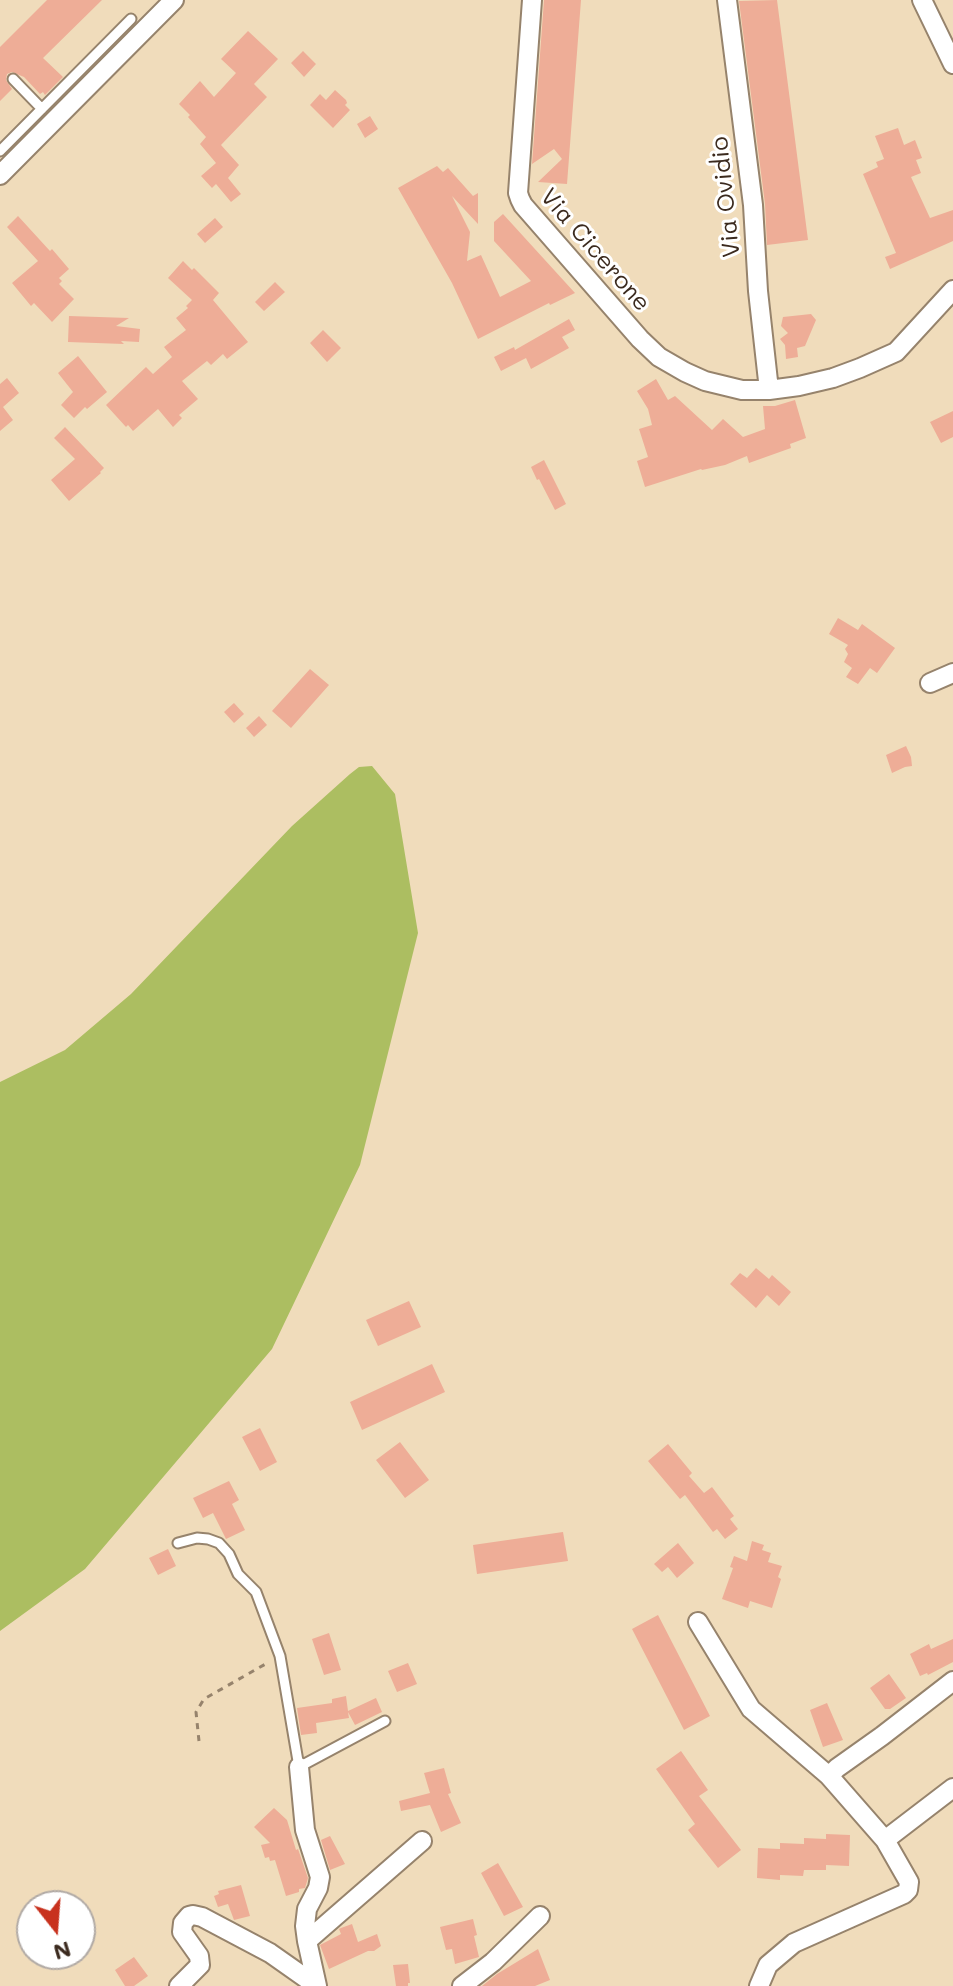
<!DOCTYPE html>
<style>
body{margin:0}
#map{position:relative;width:953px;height:1986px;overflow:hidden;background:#f0dcbb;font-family:Mali,sans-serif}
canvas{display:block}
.north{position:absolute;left:16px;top:1890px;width:80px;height:80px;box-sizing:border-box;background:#fff;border:2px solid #b1aaa5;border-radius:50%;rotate:163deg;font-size:22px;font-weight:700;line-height:32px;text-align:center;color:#3b2a1e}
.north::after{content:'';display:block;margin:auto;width:28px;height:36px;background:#c8321e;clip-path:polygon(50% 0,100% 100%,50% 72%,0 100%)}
</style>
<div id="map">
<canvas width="953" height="1986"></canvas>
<div class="north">N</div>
</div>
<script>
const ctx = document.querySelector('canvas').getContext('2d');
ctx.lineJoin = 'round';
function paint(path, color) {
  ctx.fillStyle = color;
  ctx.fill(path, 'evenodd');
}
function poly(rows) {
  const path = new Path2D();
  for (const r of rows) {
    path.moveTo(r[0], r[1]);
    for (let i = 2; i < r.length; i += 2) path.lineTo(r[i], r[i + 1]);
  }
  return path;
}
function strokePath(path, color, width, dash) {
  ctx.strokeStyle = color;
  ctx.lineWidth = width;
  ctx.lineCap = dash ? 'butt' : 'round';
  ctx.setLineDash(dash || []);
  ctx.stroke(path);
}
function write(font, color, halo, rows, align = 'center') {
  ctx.font = font + ' Mali,sans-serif';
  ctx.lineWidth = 6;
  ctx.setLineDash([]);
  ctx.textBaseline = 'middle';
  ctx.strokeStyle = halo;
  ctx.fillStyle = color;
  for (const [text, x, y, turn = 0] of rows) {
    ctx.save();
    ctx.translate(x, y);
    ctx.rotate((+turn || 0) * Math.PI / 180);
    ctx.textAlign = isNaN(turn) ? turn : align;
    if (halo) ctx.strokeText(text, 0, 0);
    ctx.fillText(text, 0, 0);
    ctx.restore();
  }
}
const green = poly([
 [372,766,395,794,418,933,360,1165,272,1349,85,1569,0,1631,0,1082,65,1050,131,994,292,826,350,774,359,767]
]);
const building = poly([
 [47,0,102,0,43,58,63,77,45,95,43,92,40,94,24,77,12,72,7,74,6,80,12,89,0,101,0,47],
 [544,0,581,0,567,184,538,182,562,159,554,149,532,164],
 [777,0,808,240,767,245,765,204,739,1],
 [248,31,278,59,254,84,267,97,221,145,239,165,228,178,241,194,231,202,216,184,212,188,201,176,216,163,200,144,206,137,188,117,190,115,179,104,200,81,214,97,236,73,221,59],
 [303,51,316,64,304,77,291,63],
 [335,90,346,100,347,103,345,105,350,110,333,128,310,105,320,94,326,100],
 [370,116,378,129,365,138,357,124],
 [898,128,904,145,915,140,922,158,916,160,921,173,911,177,930,218,953,210,953,241,890,269,885,257,896,253,863,174,878,167,876,162,884,159,875,136],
 [437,166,443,172,448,168,473,196,478,193,478,224,452,196,470,232,467,261,481,255,500,297,531,281,494,241,494,222,503,214,575,293,550,305,549,303,478,339,452,283,398,188],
 [18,216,50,251,52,249,69,269,59,278,62,281,59,284,74,299,52,322,34,303,31,306,12,283,38,261,7,227],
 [215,218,223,227,205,243,197,234],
 [183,261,192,270,194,268,219,293,213,300,248,342,227,359,223,354,211,365,207,361,182,381,198,399,179,415,182,418,173,427,158,409,133,431,128,425,126,427,106,405,146,367,153,374,172,357,164,347,186,330,176,318,188,308,186,306,192,300,168,278],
 [275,282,285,292,264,311,255,302],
 [811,314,816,320,805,346,797,348,798,357,786,359,785,345,780,339,788,333,781,326,783,317],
 [69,316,129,318,116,326,140,329,139,342,121,341,124,344,68,342],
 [569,319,575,330,562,337,569,348,531,369,526,358,501,371,494,357,514,347,515,350],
 [323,330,341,348,327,362,310,343],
 [78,356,107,392,87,409,85,407,74,418,61,405,73,392,58,373],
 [7,378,19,393,3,407,13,420,0,431,0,384],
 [656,379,668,400,675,396,712,430,723,419,743,437,765,429,763,406,775,406,795,400,806,438,790,444,791,448,749,463,747,456,725,465,702,470,701,469,645,487,637,461,648,457,639,429,652,425,648,409,637,391],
 [953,411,953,437,941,443,930,422],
 [65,427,104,468,100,472,101,473,69,501,51,480,75,459,54,438],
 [544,460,566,504,555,510,539,479,537,480,531,467],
 [838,618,858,630,862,624,895,648,877,673,870,668,858,684,846,677,852,668,844,662,848,654,845,649,848,645,829,634],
 [310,669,329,685,291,728,272,711],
 [234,703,244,714,234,723,224,712],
 [259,716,267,725,254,737,246,728],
 [906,746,911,757,912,766,905,767,892,773,886,755],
 [756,1268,769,1279,772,1275,791,1292,779,1306,767,1295,756,1308,730,1284,740,1273,747,1278],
 [409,1301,421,1327,378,1346,366,1320],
 [432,1364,445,1392,362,1430,350,1402],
 [260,1428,277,1462,260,1471,242,1437],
 [400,1442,429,1480,405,1498,376,1460],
 [668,1444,692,1473,689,1476,704,1493,712,1487,734,1516,730,1519,738,1529,725,1539,717,1529,713,1532,685,1495,680,1499,648,1461],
 [229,1481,239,1500,232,1504,245,1530,226,1539,213,1513,203,1518,193,1498],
 [563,1532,568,1561,477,1574,473,1545],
 [752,1541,764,1545,762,1550,771,1553,768,1562,782,1566,778,1577,781,1579,772,1608,750,1601,748,1608,722,1599,733,1568,730,1567,734,1556,747,1561],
 [678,1543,694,1563,677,1578,668,1567,662,1572,654,1564],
 [168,1549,176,1566,158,1575,149,1558],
 [658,1615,710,1716,684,1730,632,1629],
 [329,1633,341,1670,324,1675,312,1639],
 [953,1639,953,1662,928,1675,927,1673,920,1676,910,1654,929,1644,931,1649],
 [408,1663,417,1684,397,1692,388,1671],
 [889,1674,906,1698,890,1709,885,1709,870,1688],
 [346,1696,348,1711,376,1698,382,1712,355,1725,348,1712,349,1718,316,1723,317,1733,301,1735,297,1708,332,1703,332,1699],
 [827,1703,843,1740,823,1747,810,1710],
 [681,1751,708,1790,699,1796,741,1850,718,1868,688,1830,695,1824,656,1769],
 [444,1768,451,1793,448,1794,461,1823,441,1832,430,1805,401,1811,399,1801,430,1793,424,1773],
 [274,1808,287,1820,296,1850,298,1849,308,1878,305,1888,299,1889,299,1892,286,1896,275,1860,270,1861,269,1857,265,1858,261,1845,270,1843,254,1827],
 [826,1834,850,1835,849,1866,826,1865,826,1870,804,1870,803,1876,780,1875,780,1880,757,1878,758,1848,780,1849,780,1843,804,1844,804,1838,826,1839],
 [330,1836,345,1864,330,1870,321,1840],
 [498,1863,523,1907,504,1916,481,1873],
 [241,1885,250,1916,234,1920,228,1904,218,1907,214,1896,219,1894,218,1891],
 [473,1919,477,1935,474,1936,479,1957,455,1964,452,1949,446,1950,440,1927],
 [352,1924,358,1942,377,1934,381,1946,374,1951,368,1951,329,1969,320,1945,341,1934,339,1929,341,1928],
 [538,1949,550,1980,535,1986,482,1986,497,1974],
 [134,1957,148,1976,134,1986,125,1986,115,1970],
 [408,1964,410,1983,408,1983,408,1986,396,1986,393,1965]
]);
const path = poly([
 [199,1741,196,1712,204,1699,269,1662]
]);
const service = poly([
 [13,79,42,109],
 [0,151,131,19],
 [178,1543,197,1538,208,1539,219,1543,229,1554,238,1574,256,1592,280,1656,299,1767,385,1721]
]);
const minor = poly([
 [532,0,518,193,520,199,523,205,640,339,659,357,685,372,705,381,742,390,769,390,799,386,833,378,860,368,896,352,953,290],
 [727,0,753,205,758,291,769,390],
 [922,0,953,64],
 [0,175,174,0],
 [930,683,953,673],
 [698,1622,751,1709,829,1776,885,1840,909,1882,908,1890,904,1894,794,1943,768,1965,759,1986],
 [299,1767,305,1830,320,1877,318,1888,307,1909,305,1926,307,1941],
 [829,1776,837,1768,882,1736,953,1681],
 [885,1840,953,1788],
 [179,1986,200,1965,199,1956,182,1932,183,1923,189,1916,193,1915,202,1917,270,1953,317,1986],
 [317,1986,307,1941,422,1841],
 [462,1986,493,1962,540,1916]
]);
const streetNames = [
 ["Via Ovidio",726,197,-96],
 ["Via Cicerone",595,250,49]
];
paint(green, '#acbe61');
paint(building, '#eead97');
strokePath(service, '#96836c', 13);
strokePath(minor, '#96836c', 22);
strokePath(path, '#96836c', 3, [6, 6]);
strokePath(service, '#fff', 9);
strokePath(minor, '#fff', 18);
write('24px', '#3b2a1e', '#fff', streetNames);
</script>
